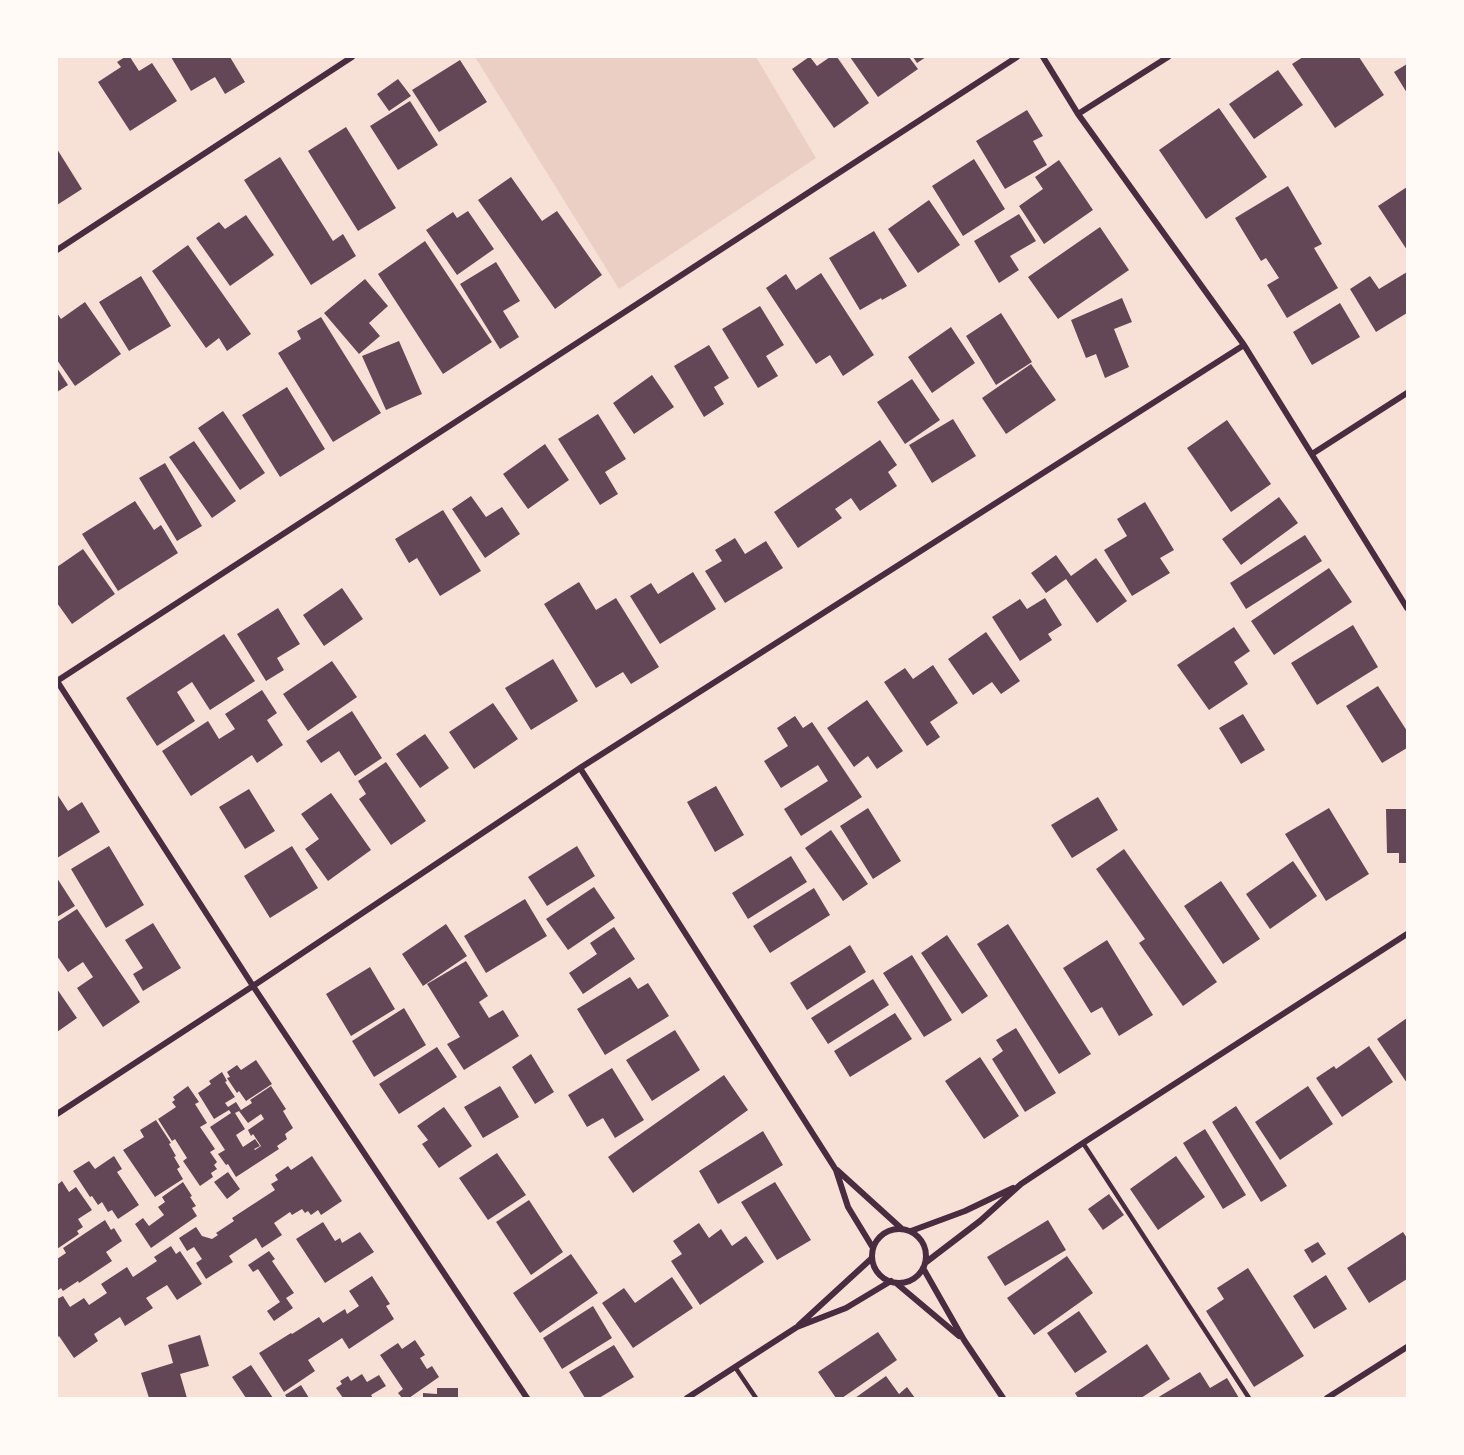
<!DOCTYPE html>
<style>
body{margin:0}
#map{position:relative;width:1464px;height:1455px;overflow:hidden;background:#f7e1d7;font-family:"Nunito Sans",sans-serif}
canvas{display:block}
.frame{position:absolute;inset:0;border:58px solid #fffaf5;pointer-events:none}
</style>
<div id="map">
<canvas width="1464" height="1455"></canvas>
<div class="frame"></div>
</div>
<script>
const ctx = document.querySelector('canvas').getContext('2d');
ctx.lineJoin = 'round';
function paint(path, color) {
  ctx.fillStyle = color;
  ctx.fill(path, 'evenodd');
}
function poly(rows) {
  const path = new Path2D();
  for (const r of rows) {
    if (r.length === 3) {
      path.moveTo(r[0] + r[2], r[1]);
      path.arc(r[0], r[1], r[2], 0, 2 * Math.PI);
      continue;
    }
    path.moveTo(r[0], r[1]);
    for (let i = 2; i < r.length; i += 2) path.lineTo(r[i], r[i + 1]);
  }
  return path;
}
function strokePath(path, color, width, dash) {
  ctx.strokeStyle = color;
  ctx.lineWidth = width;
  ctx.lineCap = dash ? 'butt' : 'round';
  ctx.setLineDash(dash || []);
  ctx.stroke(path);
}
const green = poly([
 [475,57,756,57,816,158,619,289]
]);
const building = poly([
 [125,57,130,57,139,71,152,63,177,101,130,131,98,82,121,67,117,62],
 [171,57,230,57,245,82,225,94,215,77,191,91],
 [809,57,810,57,817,66,830,57,837,57,869,103,834,128,792,69],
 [850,57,909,57,918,69,878,97],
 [913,57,926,57,917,63],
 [1303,57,1359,57,1384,95,1335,128,1292,64],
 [460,60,487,102,439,132,412,90],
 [1407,64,1407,93,1394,72],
 [1278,70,1303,105,1254,139,1229,104],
 [398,79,411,96,389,111,377,94],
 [410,101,438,145,398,170,370,126],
 [1219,108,1267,177,1206,219,1159,150],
 [1027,110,1043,136,1033,141,1047,165,1005,189,976,141],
 [346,127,396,208,358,231,308,151],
 [57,149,82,189,57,205],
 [280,157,333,241,343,234,356,256,311,285,244,180],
 [974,159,1005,209,963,236,932,186],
 [1059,160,1093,210,1044,244,1019,206,1043,189,1035,177],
 [511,177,542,221,557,211,602,275,555,309,478,200],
 [1288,186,1322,244,1314,248,1338,288,1287,318,1267,285,1279,278,1266,258,1261,261,1235,218],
 [1407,187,1407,250,1378,206],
 [929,200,960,245,918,273,888,229],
 [468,211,494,249,457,275,426,230,453,212,457,218],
 [1019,214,1036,241,1010,256,1019,270,999,283,974,241],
 [246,215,274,255,230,286,196,238,219,222,225,229],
 [1100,227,1129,270,1058,319,1028,277],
 [874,231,907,286,882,300,881,298,860,310,829,258],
 [425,241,492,342,443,374,378,274],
 [188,245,251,334,227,351,219,338,206,348,152,271],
 [496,262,520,301,503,311,519,337,500,349,460,284],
 [1407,272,1407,313,1376,332,1350,289,1370,276,1379,289],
 [821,273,874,355,843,376,830,355,816,364,766,288,786,274,796,290],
 [141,276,171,326,129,351,99,302],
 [365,279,388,306,369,323,380,336,359,354,324,313],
 [1122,298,1132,322,1114,329,1129,367,1105,378,1096,354,1086,358,1071,320],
 [85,302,121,354,75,386,57,360,57,313,61,319],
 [1340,303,1360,337,1312,365,1293,332],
 [760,306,784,345,766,356,778,376,758,388,722,329],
 [1001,313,1032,362,996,385,966,336],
 [321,317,381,413,333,442,278,353,301,339,297,331],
 [951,327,975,363,932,393,908,357],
 [399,341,422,394,386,410,362,356],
 [709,345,729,378,714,387,724,404,704,417,674,366],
 [1031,364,1056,400,1006,434,982,398],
 [57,368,68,385,57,392],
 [652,375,674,407,634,434,613,403],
 [912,379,940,420,905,444,877,402],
 [287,387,325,449,280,477,242,415],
 [223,411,265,473,240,490,198,428],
 [598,414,626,459,605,472,618,494,600,505,558,439],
 [953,419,976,456,932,483,909,445],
 [1227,420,1271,484,1231,512,1187,448],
 [880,440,897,465,888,472,897,486,860,511,851,498,835,509,842,518,798,548,774,512],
 [194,441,236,501,212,518,169,457],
 [545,444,569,480,528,509,503,474],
 [165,463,202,526,177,541,139,478],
 [471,496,486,517,502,507,520,534,485,558,452,509],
 [1279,497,1298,523,1241,565,1222,539],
 [135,501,154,530,161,525,178,553,118,591,82,534],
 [1145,502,1174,550,1160,558,1170,573,1132,596,1104,550,1127,536,1117,519],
 [443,510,481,571,440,596,417,558,409,563,395,539],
 [1305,535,1322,561,1246,609,1230,583],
 [735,538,745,554,766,541,783,568,725,603,705,571,722,561,715,550],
 [83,549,115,594,72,624,57,603,57,567],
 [1056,555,1071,576,1096,558,1127,601,1097,623,1066,579,1046,593,1031,573],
 [1329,568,1352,602,1274,655,1251,621],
 [693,572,716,609,660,644,630,596,651,583,658,594],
 [579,582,596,610,616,598,659,667,631,684,623,672,596,688,544,604],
 [342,588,363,619,324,646,303,615],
 [1045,598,1062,625,1048,634,1052,640,1020,661,992,617,1020,599,1027,609],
 [278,608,300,644,277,658,284,670,266,681,237,634],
 [1353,625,1378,667,1317,705,1291,663],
 [1234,627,1250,651,1234,662,1248,684,1209,710,1177,665],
 [986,632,1020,681,1001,694,992,682,973,695,948,659],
 [224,634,255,681,210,710,192,682,177,692,195,721,157,746,126,698],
 [553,659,578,701,531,730,505,688],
 [332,661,357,697,308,731,283,694],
 [933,665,958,703,930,722,940,737,927,746,884,682,905,668,913,679],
 [1378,686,1407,731,1407,748,1382,763,1346,706],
 [262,690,277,713,267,720,283,745,257,763,252,755,191,796,162,751,208,721,219,739,235,729,225,714],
 [867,700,903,751,877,769,868,756,854,767,827,728],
 [493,703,518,739,474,769,449,732],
 [352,711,382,758,355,776,339,751,321,763,306,741],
 [1243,714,1265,750,1241,764,1219,728],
 [795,716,803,728,812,722,862,797,801,836,784,809,828,781,818,765,781,788,764,761,788,746,777,728],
 [425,734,449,768,420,788,396,754],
 [386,762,426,821,391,845,359,799,366,794,358,781],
 [716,786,744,835,715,852,687,802],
 [249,789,275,831,245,849,219,807],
 [331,793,371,850,328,881,305,849,319,839,301,814],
 [57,794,68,811,82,802,100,832,57,858],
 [1098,797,1118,830,1072,858,1051,825],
 [868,808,901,861,873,879,840,826],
 [1329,808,1369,874,1326,901,1285,834],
 [1386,809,1407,809,1407,863,1399,863,1399,853,1387,853],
 [831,830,868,884,843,901,805,848],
 [109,846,144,905,106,928,71,869],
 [292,846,318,888,270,918,244,876],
 [577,846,595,876,547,906,528,877],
 [1124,849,1217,982,1183,1006,1139,943,1145,939,1096,869],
 [791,856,807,882,748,919,732,893],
 [1293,861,1317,896,1270,929,1246,894],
 [57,878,75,906,57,917],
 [1221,881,1260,939,1223,964,1184,906],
 [594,887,615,918,568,950,546,919],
 [814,888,830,915,770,953,753,926],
 [525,899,547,936,486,973,464,936],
 [77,909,140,1002,103,1027,77,988,93,977,83,962,68,972,57,956,57,922],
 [153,923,181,968,143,991,133,974,143,968,125,940],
 [446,924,467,956,423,986,402,954],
 [1008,924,1091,1054,1059,1074,977,944],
 [614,927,635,959,583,994,569,973,597,954,590,943],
 [947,935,988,996,962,1014,921,953],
 [1107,940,1153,1015,1119,1036,1102,1007,1091,1013,1063,968],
 [850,945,866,972,807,1010,790,983],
 [912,955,952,1020,924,1037,883,973],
 [466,961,488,996,479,1002,489,1018,503,1010,519,1036,464,1070,447,1044,460,1037,427,984],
 [370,967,395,1009,351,1036,326,994],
 [630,977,638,989,648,983,669,1016,605,1055,577,1009],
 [873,979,889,1005,828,1044,811,1018],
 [57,989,77,1018,57,1032],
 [404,1008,426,1045,374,1077,352,1041],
 [895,1013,912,1039,850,1077,834,1051],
 [1407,1018,1407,1083,1377,1039],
 [1016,1028,1056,1093,1025,1112,992,1059,1003,1051,996,1040],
 [675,1030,700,1070,652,1101,626,1060],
 [1369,1046,1393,1082,1342,1117,1316,1078,1334,1066,1336,1069],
 [437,1047,457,1077,399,1114,379,1084],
 [531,1054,554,1092,535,1104,512,1067],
 [980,1057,1019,1116,984,1139,945,1081],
 [256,1060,272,1084,246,1101,239,1091,237,1093,227,1078,230,1077,227,1072,237,1065,241,1070],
 [612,1068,644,1120,615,1138,603,1118,587,1127,568,1095],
 [222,1072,227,1081,225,1082,235,1097,225,1103,228,1107,236,1102,241,1110,252,1103,250,1100,271,1086,286,1109,283,1111,293,1128,285,1134,287,1139,277,1146,279,1149,236,1177,228,1164,226,1165,218,1154,225,1150,210,1127,231,1113,229,1110,214,1119,198,1093,211,1084,209,1081],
 [239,1111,248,1123,261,1114,264,1119,248,1130,251,1136,253,1134,261,1146,255,1150,254,1149,260,1146,255,1139,243,1147,236,1135,245,1129,235,1113],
 [724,1075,748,1110,633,1193,608,1157],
 [188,1086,199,1102,195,1104,207,1123,200,1127,215,1149,210,1152,217,1162,214,1165,217,1169,211,1173,213,1177,200,1186,183,1161,187,1158,175,1139,172,1141,158,1119,176,1107,172,1102,175,1100,173,1097],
 [500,1086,519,1117,483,1138,464,1107],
 [1308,1086,1333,1124,1280,1160,1255,1122],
 [1236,1106,1287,1186,1261,1202,1212,1122],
 [444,1107,472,1146,439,1168,422,1144,428,1140,417,1126],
 [156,1120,171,1143,169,1144,176,1156,174,1157,180,1167,177,1169,183,1179,155,1197,123,1150,144,1137,140,1130],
 [1205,1129,1246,1195,1223,1209,1183,1143],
 [763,1131,783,1165,718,1204,699,1171],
 [497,1153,526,1195,488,1220,459,1178],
 [114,1156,122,1169,117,1172,139,1205,118,1219,112,1210,108,1212,102,1202,98,1205,92,1196,90,1197,73,1171,89,1161,95,1169],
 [312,1156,342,1201,321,1215,318,1210,311,1215,308,1211,305,1213,302,1209,292,1215,290,1212,274,1223,282,1235,262,1248,256,1238,229,1256,233,1262,206,1279,196,1263,202,1259,194,1247,187,1251,179,1238,196,1227,202,1236,212,1239,218,1235,216,1233,234,1221,232,1218,275,1190,271,1184,278,1180,275,1175,288,1166,291,1170],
 [1176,1156,1205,1197,1158,1230,1130,1189],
 [228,1172,240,1189,227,1199,214,1182],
 [62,1181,69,1192,76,1187,92,1210,78,1219,83,1227,77,1231,79,1234,57,1249,57,1185],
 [183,1182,192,1196,190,1197,196,1206,192,1208,197,1216,151,1248,135,1224,143,1218,149,1226,164,1215,158,1207,165,1202,162,1197],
 [775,1182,811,1240,777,1260,741,1202],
 [1109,1194,1124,1215,1103,1230,1088,1209],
 [529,1200,563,1252,531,1275,496,1222],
 [105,1220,111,1230,114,1228,122,1241,106,1252,112,1261,79,1283,78,1281,63,1291,61,1288,57,1291,57,1259,66,1253,63,1248],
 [1048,1220,1066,1250,1005,1286,987,1257],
 [323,1222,335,1241,340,1238,342,1243,360,1232,374,1252,325,1283,296,1239],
 [699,1223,709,1238,721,1229,732,1246,746,1236,764,1262,700,1305,671,1261,682,1254,673,1241],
 [1403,1232,1407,1238,1407,1279,1369,1303,1347,1268],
 [1318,1242,1326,1254,1312,1263,1304,1250],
 [171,1246,176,1254,180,1251,202,1284,177,1300,167,1285,146,1298,153,1308,125,1326,120,1317,94,1334,98,1341,74,1358,59,1336,57,1338,57,1299,63,1296,70,1307,84,1298,89,1305,107,1293,101,1284,127,1267,133,1277,157,1261,154,1257],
 [269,1251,275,1259,272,1261,294,1293,286,1298,293,1308,274,1321,267,1311,280,1302,258,1269,253,1272,248,1265],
 [571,1254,598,1293,540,1333,513,1293],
 [1067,1256,1093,1293,1034,1335,1007,1298],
 [1248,1268,1304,1356,1254,1387,1206,1311,1224,1299,1217,1288],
 [1326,1275,1347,1309,1314,1329,1293,1296],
 [372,1276,390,1304,386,1306,394,1319,349,1349,342,1338,308,1360,315,1371,284,1392,259,1353,291,1333,292,1334,319,1317,323,1323,345,1309,347,1314,359,1306,349,1291],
 [672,1277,693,1308,633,1348,602,1303,624,1288,635,1303],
 [593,1306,612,1338,562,1369,543,1338],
 [1079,1311,1107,1352,1075,1373,1047,1333],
 [878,1332,897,1360,842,1398,836,1398,818,1372],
 [200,1335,209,1366,180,1374,187,1398,149,1398,141,1373,173,1363,168,1345],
 [415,1340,425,1355,420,1358,427,1369,432,1366,439,1377,409,1398,402,1398,398,1393,403,1389,380,1355,398,1343,402,1349],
 [1147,1344,1170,1379,1141,1398,1078,1398,1075,1393],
 [614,1345,634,1377,599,1398,585,1398,569,1372],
 [251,1365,273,1398,246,1398,232,1377],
 [1200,1372,1210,1388,1227,1378,1239,1398,1157,1398],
 [362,1374,367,1382,379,1375,386,1386,371,1395,373,1398,343,1398,336,1388,342,1384,340,1381,348,1376,351,1381],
 [886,1376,899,1394,907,1387,915,1398,855,1398],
 [301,1385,309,1398,287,1398,285,1395],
 [437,1388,458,1388,458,1398,423,1398,423,1393,437,1394]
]);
const service = poly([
 [1083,1143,1249,1398],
 [735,1367,756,1398]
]);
const minor = poly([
 [1043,57,1078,114,1244,345,1407,608],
 [1078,114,1168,57],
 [57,250,352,57],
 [1312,454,1407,393],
 [57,681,1017,57],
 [57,681,253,986,527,1398],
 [580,768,836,1170,848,1207,873,1248],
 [57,1114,253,986,580,768,1244,345],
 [837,1170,902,1229],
 [899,1256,27],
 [911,1231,965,1211,1013,1188],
 [925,1263,980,1221,1021,1184,1083,1143,1407,934],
 [923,1268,964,1340,1003,1398],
 [896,1283,959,1336],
 [799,1325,872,1258],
 [687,1398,797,1327,846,1308,891,1281],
 [1327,1398,1407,1347]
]);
paint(green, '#ebcfc5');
paint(building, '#644757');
strokePath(service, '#4a2c40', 4.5);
strokePath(minor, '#4a2c40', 6);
</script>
